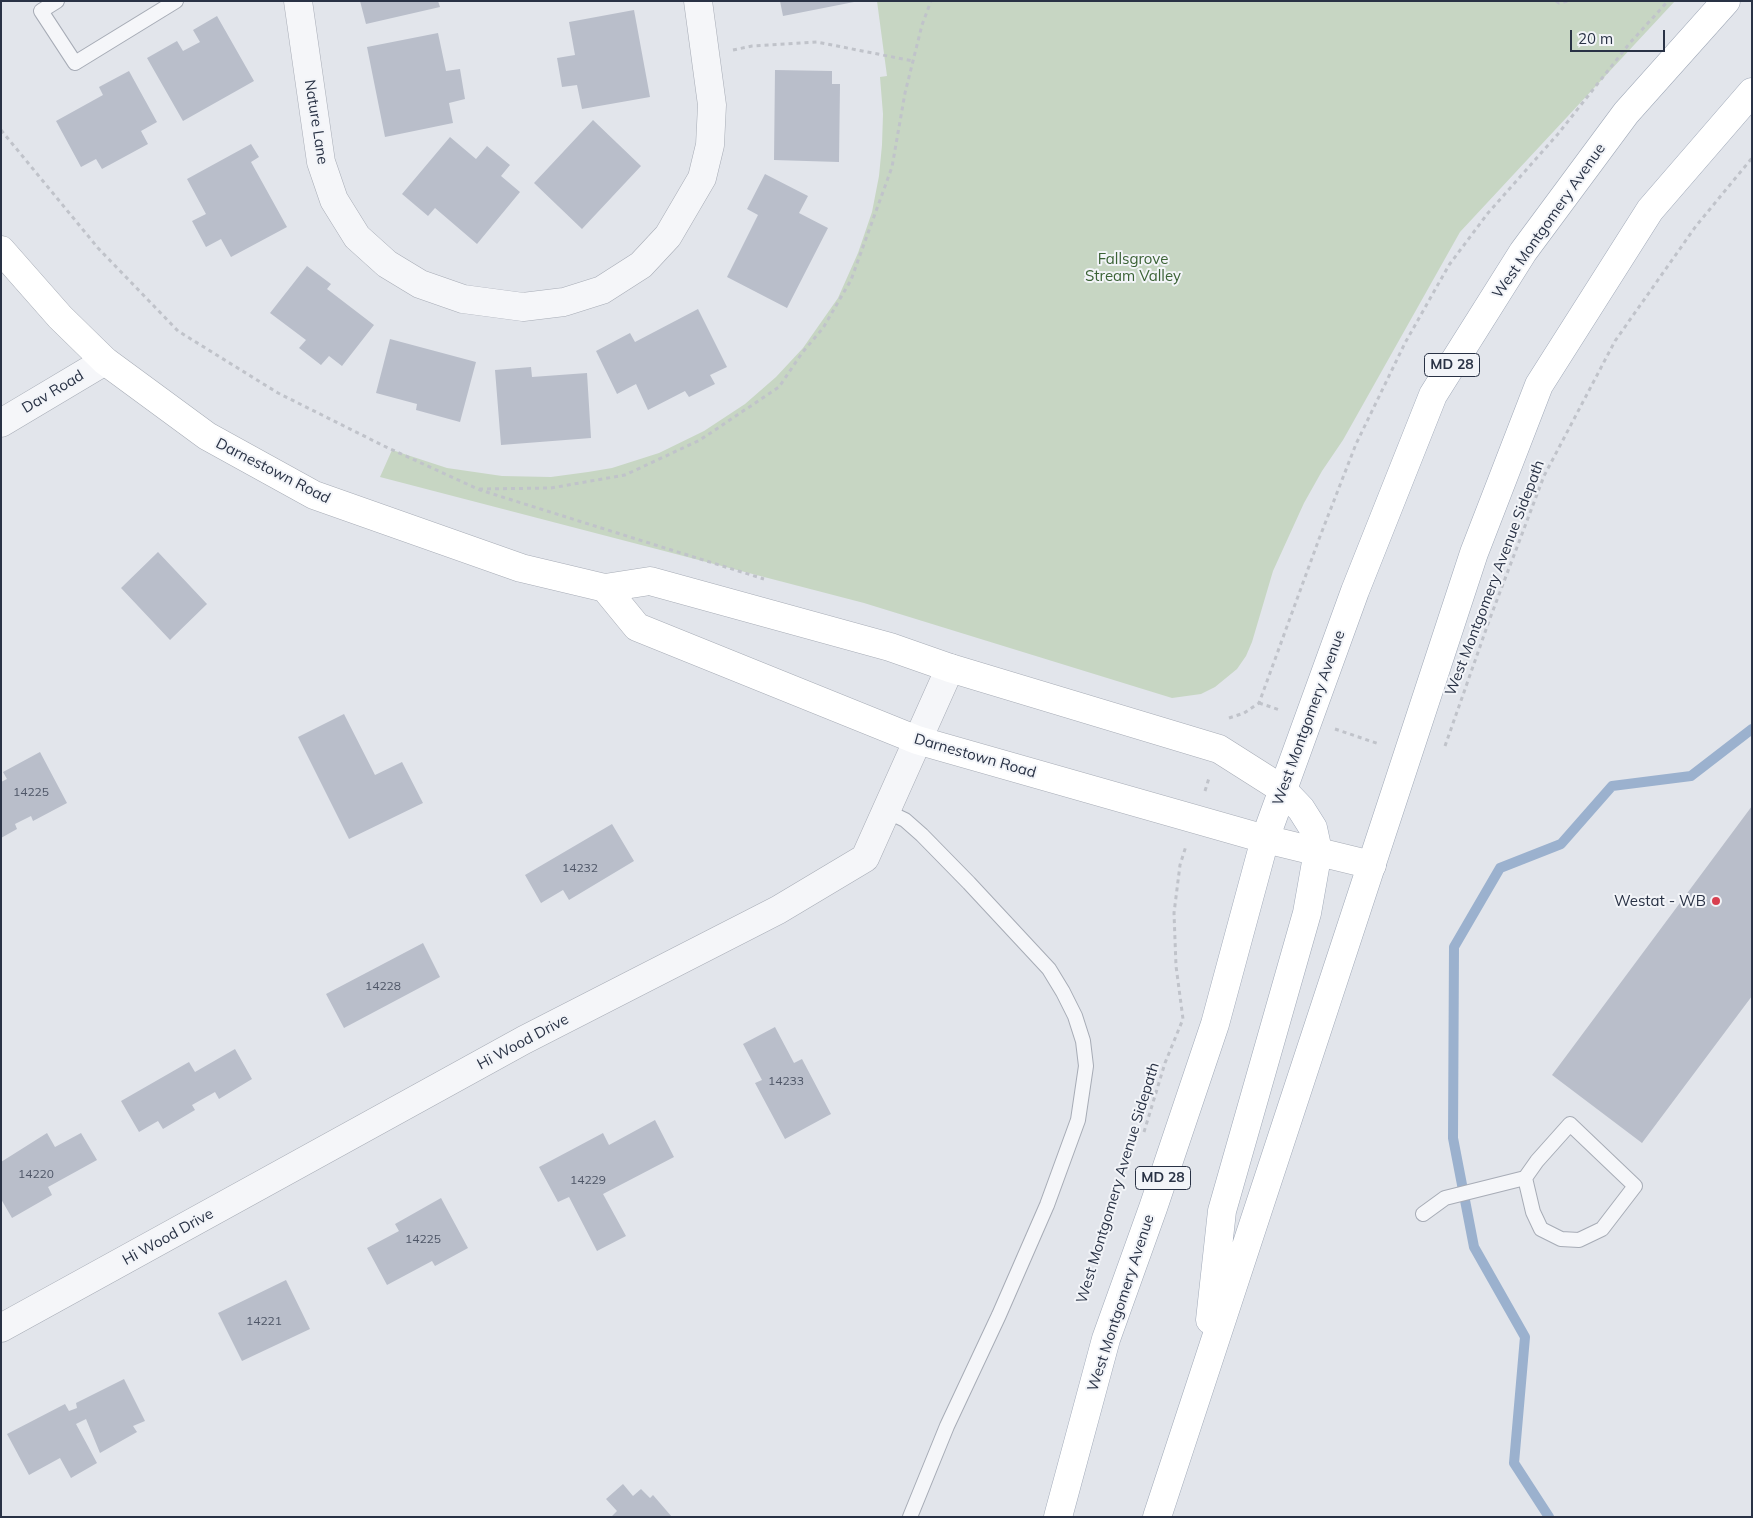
<!DOCTYPE html>
<style>
body{margin:0}
#map{position:relative;width:1753px;height:1518px;overflow:hidden;background:#e2e5eb;font-family:Mulish,sans-serif}
canvas{display:block}
.frame{position:absolute;inset:0;border:2px solid #293245;pointer-events:none}
.scale{position:absolute;left:1570px;top:30px;width:95px;height:22px;box-sizing:border-box;border:2px solid #293245;border-top:0;padding-left:6px;font-size:15px;line-height:18px;white-space:nowrap;color:#293245;-webkit-text-stroke:4px #f2f4f8;paint-order:stroke}
</style>
<div id="map">
<canvas width="1753" height="1518"></canvas>
<div class="frame"></div>
<div class="scale">20 m</div>
</div>
<script>
const ctx = document.querySelector('canvas').getContext('2d');
ctx.lineJoin = 'round';
function paint(path, color) {
  ctx.fillStyle = color;
  ctx.fill(path, 'evenodd');
}
function poly(rows) {
  const path = new Path2D();
  for (const r of rows) {
    path.moveTo(r[0], r[1]);
    for (let i = 2; i < r.length; i += 2) path.lineTo(r[i], r[i + 1]);
  }
  return path;
}
function strokePath(path, color, width, dash) {
  ctx.strokeStyle = color;
  ctx.lineWidth = width;
  ctx.lineCap = dash ? 'butt' : 'round';
  ctx.setLineDash(dash || []);
  ctx.stroke(path);
}
function write(font, color, halo, rows, align = 'center') {
  ctx.font = font + ' Mulish,sans-serif';
  ctx.lineWidth = 4;
  ctx.setLineDash([]);
  ctx.textBaseline = 'middle';
  ctx.strokeStyle = halo;
  ctx.fillStyle = color;
  for (const [text, x, y, turn = 0] of rows) {
    ctx.save();
    ctx.translate(x, y);
    ctx.rotate((+turn || 0) * Math.PI / 180);
    ctx.textAlign = isNaN(turn) ? turn : align;
    if (halo) ctx.strokeText(text, 0, 0);
    ctx.fillText(text, 0, 0);
    ctx.restore();
  }
}
const green = poly([
 [877,1,1675,1,1460,232,1343,440,1322,471,1304,503,1273,571,1252,642,1246,656,1237,669,1215,687,1201,694,1172,698,864,603,380,477,392,450,447,468,502,476,551,477,588,472,612,468,659,453,704,431,745,404,776,377,803,348,838,298,858,253,872,212,879,176,882,145,883,114,880,77,887,76]
]);
const stream = poly([
 [1549,1517,1514,1463,1525,1337,1474,1247,1453,1138,1454,947,1500,868,1561,844,1612,786,1691,776,1752,729]
]);
const building = poly([
 [360,1,438,1,440,7,366,24],
 [780,1,854,1,854,2,783,16],
 [634,10,650,97,582,109,577,85,562,87,557,58,575,55,569,22],
 [217,16,254,81,183,121,147,58,177,41,183,51,200,42,193,30],
 [438,33,446,71,460,69,465,99,449,103,453,123,385,137,367,47],
 [775,70,832,71,832,84,840,84,839,162,774,160],
 [129,71,157,122,141,131,148,144,102,169,96,159,81,167,56,121,103,95,99,87],
 [593,120,641,166,582,229,534,183],
 [450,137,476,159,487,146,510,165,501,176,520,192,477,244,435,208,428,216,402,194],
 [251,144,259,157,251,162,287,227,231,257,221,239,206,247,192,221,206,214,187,179],
 [765,174,808,196,799,213,828,228,787,308,727,277,758,215,747,209],
 [307,266,331,284,327,289,374,325,342,366,329,356,321,365,299,348,306,340,270,313],
 [698,309,727,367,710,375,715,384,689,397,685,391,648,410,636,384,617,394,596,351,630,333,635,342],
 [390,339,476,362,460,422,416,410,417,404,376,393],
 [531,367,532,377,587,373,591,438,501,445,495,370],
 [158,552,207,604,170,640,121,588],
 [344,714,375,775,402,762,423,803,349,839,298,737],
 [40,752,67,803,33,821,31,816,15,824,17,829,1,838,1,782,7,779,3,772],
 [1752,806,1752,996,1642,1143,1552,1075],
 [612,824,634,861,569,900,563,890,541,903,525,875],
 [423,943,440,977,344,1028,326,994],
 [775,1027,794,1063,802,1059,831,1114,785,1139,755,1083,762,1080,743,1044],
 [235,1049,252,1079,219,1099,215,1092,192,1105,195,1110,163,1129,158,1121,139,1132,121,1101,189,1062,195,1072],
 [655,1120,674,1157,603,1194,626,1236,597,1251,569,1197,558,1202,539,1167,603,1133,609,1145],
 [47,1133,55,1147,81,1133,97,1160,48,1187,52,1195,12,1218,1,1199,1,1162],
 [441,1198,468,1248,435,1266,432,1261,387,1285,367,1248,399,1231,395,1224],
 [286,1280,310,1329,242,1361,218,1313],
 [124,1379,145,1421,133,1426,137,1432,100,1453,86,1419,76,1424,97,1463,71,1478,60,1458,29,1475,7,1434,65,1404,69,1411,77,1408,76,1403],
 [623,1484,633,1496,641,1489,650,1498,653,1495,672,1517,611,1517,617,1511,606,1499]
]);
const path = poly([
 [1556,1,1559,3,1569,1],
 [733,50,752,46,817,42,913,61],
 [1,130,98,248,178,331,278,393,384,446,480,490,764,579],
 [479,489,551,488,625,475,700,440,779,387,802,353,823,328,851,280,892,167,905,93,922,25,931,1],
 [1259,703,1280,710],
 [1229,718,1244,713,1259,703,1319,539,1356,444,1405,343,1449,265,1488,213,1558,134,1629,44,1668,1],
 [1335,729,1379,744],
 [1445,746,1489,621,1544,476,1615,341,1696,226,1752,158],
 [1205,791,1209,778],
 [1144,1132,1165,1063,1183,1019,1176,966,1174,913,1180,865,1186,846]
]);
const service = poly([
 [57,1,41,11,75,63,176,1],
 [886,811,905,820,922,835,969,883,1049,969,1063,992,1075,1016,1083,1041,1086,1066,1078,1120,1047,1205,999,1315,947,1426,910,1517],
 [1423,1214,1445,1198,1525,1178,1537,1161,1570,1124,1635,1186,1602,1229,1579,1240,1561,1239,1541,1229,1533,1212,1525,1178]
]);
const minor = poly([
 [298,1,321,162,334,200,357,237,387,264,420,284,463,299,523,307,564,302,602,290,641,265,668,236,702,178,710,145,712,105,698,1],
 [1,423,105,361],
 [1,1328,524,1040,778,910,865,858,950,668]
]);
const secondary = poly([
 [1,250,60,317,105,361,207,436,314,495,521,568,605,588,650,581,890,647,950,668,1219,749,1282,789],
 [605,588,637,627,917,740,1265,839,1372,865]
]);
const primary = poly([
 [1210,1320,1222,1211,1307,913,1318,851,1313,828,1301,809,1282,789],
 [1058,1517,1106,1339,1153,1208,1215,1024,1265,839,1355,591,1433,395,1523,252,1626,113,1726,1],
 [1157,1517,1474,553,1539,385,1650,210,1752,92]
]);
const markers = [
 [1716,901,5,"#d84050"]
];
const numberNames = [
 ["14225",31,792],
 ["14232",580,868],
 ["14228",383,986],
 ["14233",786,1081],
 ["14220",36,1174],
 ["14229",588,1180],
 ["14225",423,1239],
 ["14221",264,1321]
];
const shields = [
 [1452,365,55],
 [1163,1178,55]
];
const shieldNames = [
 ["MD 28",1452,365],
 ["MD 28",1163,1178]
];
const streetNames = [
 ["Nature Lane",316,122,81],
 ["West Montgomery Avenue",1549,221,-55],
 ["Dav Road",53,392,-31],
 ["Darnestown Road",273,471,27],
 ["West Montgomery Avenue Sidepath",1495,578,-69],
 ["West Montgomery Avenue",1309,718,-70],
 ["Darnestown Road",975,756,16],
 ["Hi Wood Drive",523,1042,-28],
 ["West Montgomery Avenue Sidepath",1118,1183,-73],
 ["Hi Wood Drive",168,1237,-29],
 ["West Montgomery Avenue",1121,1303,-72]
];
const parkNames = [
 ["Fallsgrove",1133,259],
 ["Stream Valley",1133,276]
];
const poiNames = [
 ["Westat - WB",1706,901]
];
paint(green, '#c7d6c3');
strokePath(stream, '#9bb1ce', 10);
paint(building, '#b9beca');
strokePath(service, '#a7acb6', 16);
strokePath(minor, '#a7acb6', 29);
strokePath(secondary, '#a7acb6', 29);
strokePath(primary, '#a0a9b8', 29);
strokePath(path, '#c0c3ca', 3, [4, 4]);
strokePath(service, '#f5f6f9', 14);
strokePath(minor, '#f5f6f9', 28);
strokePath(secondary, '#fff', 28);
strokePath(primary, '#fff', 28);
for (const [x, y, r, color] of markers) {
  const dot = new Path2D();
  dot.arc(x, y, r, 0, 2 * Math.PI);
  ctx.fillStyle = color;
  ctx.fill(dot);
  strokePath(dot, '#f2f4f8', 2);
}
write('12px', '#4d5566', null, numberNames);
for (const [x, y, w] of shields) {
  const box = new Path2D();
  box.roundRect(x - w / 2, y - 11.5, w, 23, 4);
  ctx.fillStyle = '#f2f4f8';
  ctx.fill(box);
  strokePath(box, '#293245', 1);
}
write('bold 14px', '#293245', null, shieldNames);
write('15px', '#293245', '#f2f4f8', streetNames);
write('15px', '#3b6235', '#f2f4f8', parkNames);
write('15px', '#293245', '#f2f4f8', poiNames, 'right');
</script>
